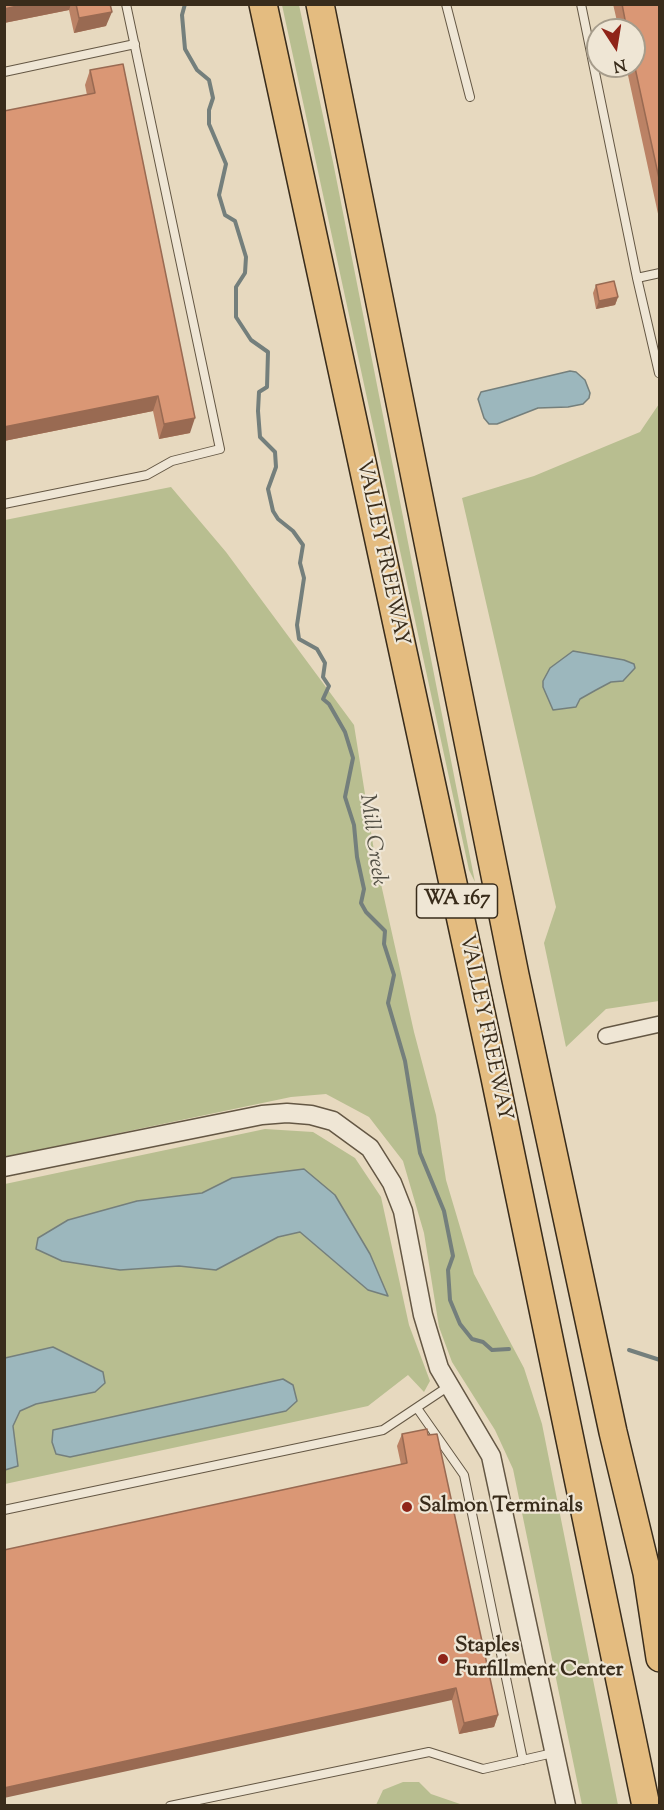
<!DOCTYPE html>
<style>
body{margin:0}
#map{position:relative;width:664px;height:1810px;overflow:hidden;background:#e7d9bf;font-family:"Sorts Mill Goudy",serif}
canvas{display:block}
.frame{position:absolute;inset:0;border:6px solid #392c1b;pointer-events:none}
.north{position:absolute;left:586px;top:18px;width:60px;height:60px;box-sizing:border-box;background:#efe6d5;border:2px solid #a69c8b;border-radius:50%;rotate:168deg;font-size:16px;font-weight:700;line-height:24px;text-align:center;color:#392c1b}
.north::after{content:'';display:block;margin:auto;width:21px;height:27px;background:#8f2418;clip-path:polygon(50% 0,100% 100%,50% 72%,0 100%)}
</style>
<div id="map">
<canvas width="664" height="1810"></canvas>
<div class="frame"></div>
<div class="north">N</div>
</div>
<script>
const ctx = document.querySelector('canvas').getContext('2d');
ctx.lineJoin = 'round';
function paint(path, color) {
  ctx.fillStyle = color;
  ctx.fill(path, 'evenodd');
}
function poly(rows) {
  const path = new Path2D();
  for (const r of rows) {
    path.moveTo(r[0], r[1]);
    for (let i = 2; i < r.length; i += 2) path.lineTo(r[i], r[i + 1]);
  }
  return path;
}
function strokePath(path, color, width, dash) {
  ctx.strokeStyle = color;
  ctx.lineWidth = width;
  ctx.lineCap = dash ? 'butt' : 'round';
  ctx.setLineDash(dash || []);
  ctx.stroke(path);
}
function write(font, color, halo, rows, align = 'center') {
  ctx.font = font + ' "Sorts Mill Goudy",serif';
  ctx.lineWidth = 4.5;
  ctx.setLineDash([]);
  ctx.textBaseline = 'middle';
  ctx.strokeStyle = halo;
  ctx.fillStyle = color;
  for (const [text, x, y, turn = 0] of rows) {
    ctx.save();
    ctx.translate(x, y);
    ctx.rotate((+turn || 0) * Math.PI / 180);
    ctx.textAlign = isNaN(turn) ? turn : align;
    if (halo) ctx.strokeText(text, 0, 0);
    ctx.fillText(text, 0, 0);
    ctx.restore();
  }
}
const green = poly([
 [282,5,299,5,333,162,475,882,469,870],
 [659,404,659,1001,606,1009,566,1047,544,943,556,907,462,498,534,476,640,432],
 [171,487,226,552,354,725,375,857,414,1032,436,1115,446,1180,474,1274,524,1368,542,1424,618,1805,582,1805,513,1469,495,1430,452,1362,439,1327,424,1233,403,1161,369,1117,326,1094,291,1097,5,1157,5,520],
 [265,1129,313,1132,355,1158,381,1197,409,1325,430,1381,424,1392,408,1375,368,1406,5,1484,4,1470,18,1466,13,1426,20,1411,36,1404,53,1347,5,1358,5,1184],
 [202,1193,335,1195,370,1254,387,1295,368,1290,300,1232,278,1237,216,1270,179,1266,120,1270,62,1261,68,1220,137,1201],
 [403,1782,419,1782,431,1794,463,1805,376,1805,383,1790]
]);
const water = poly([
 [570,371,576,372,585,380,590,393,589,398,583,404,568,407,538,408,497,424,489,424,484,418,478,399,481,392,570,371],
 [573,651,624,660,634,664,635,668,623,681,611,682,596,690,580,699,576,707,553,710,543,687,543,681,550,668,573,651],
 [304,1169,335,1195,370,1254,388,1296,368,1290,300,1232,278,1237,216,1270,179,1266,120,1270,62,1261,36,1249,38,1238,68,1220,137,1201,202,1193,232,1178,304,1169],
 [53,1347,103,1372,105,1383,95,1392,36,1404,20,1411,13,1426,18,1466,5,1470,5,1358,53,1347],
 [283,1379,293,1385,297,1401,286,1411,70,1457,56,1454,52,1442,53,1430,283,1379]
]);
const stream = poly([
 [185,4,182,15,185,49,197,70,209,80,213,98,209,110,209,124,226,164,219,195,225,215,235,221,246,257,245,273,236,287,236,317,251,340,268,352,267,387,259,392,258,411,260,437,275,452,276,467,268,489,273,511,278,519,293,531,303,545,300,563,304,578,297,625,299,639,317,649,325,663,323,677,329,686,323,699,329,704,345,732,353,758,345,797,354,825,357,857,364,889,361,903,366,912,385,931,384,944,394,975,388,1003,405,1061,420,1153,444,1211,453,1256,448,1270,450,1300,460,1324,472,1339,483,1342,492,1350,509,1349],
 [629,1350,660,1360]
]);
const service = poly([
 [446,4,470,97],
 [581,4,637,278],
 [4,72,135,44],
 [659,373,637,278,660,273],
 [4,504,147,475,172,461,220,449,126,4],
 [417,1408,464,1475,523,1760],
 [4,1510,383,1430,449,1386],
 [170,1806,429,1752,483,1769,553,1753]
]);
const minor = poly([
 [606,1036,660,1024]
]);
const tertiary = poly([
 [4,1167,262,1115,287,1113,311,1115,333,1121,370,1148,392,1183,403,1211,423,1315,439,1368,491,1456,566,1806]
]);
const motorway = poly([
 [263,4,494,1073,646,1806],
 [320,4,515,975,613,1432,647,1573,660,1658]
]);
const wall = poly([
 [4,4,110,4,106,26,74,33,69,10,4,23],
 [613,4,660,4,660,223,626,66,634,66,634,30,619,30],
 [90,70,190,433,159,439,153,411,4,441,4,111,87,95,85,85],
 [596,285,618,297,615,305,596,309,593,293],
 [402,1434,498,1715,494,1727,459,1734,397,1446]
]);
const shadedWall = poly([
 [26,4,71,4,69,10,4,23,4,9],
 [112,12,106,26,74,33,79,18],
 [618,297,615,305,596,309,599,301],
 [158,396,153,411,4,441,4,427],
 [195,418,190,433,159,439,164,424],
 [456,1688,452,1700,4,1798,4,1788],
 [498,1715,494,1727,459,1734,464,1723]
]);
const building = poly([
 [4,4,26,4,4,9,4,4],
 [76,4,110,4,112,12,79,18,76,4],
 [622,4,660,4,660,183,634,63,634,30,627,30,622,4],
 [123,64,195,418,164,424,158,396,4,427,4,111,95,93,90,70,123,64],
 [614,281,618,297,599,301,596,285,614,281],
 [427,1429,428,1435,437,1434,498,1715,464,1723,456,1688,4,1788,4,1550,407,1463,402,1434,427,1429]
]);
const markers = [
 [407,1507,6,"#8f2418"],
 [443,1659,6,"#8f2418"]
];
const shields = [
 [457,901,81]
];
const shieldNames = [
 ["WA 167",457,901]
];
const streetNames = [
 ["VALLEY FREEWAY",381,553,78],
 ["VALLEY FREEWAY",484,1028,78]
];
const poiNames = [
 ["Salmon Terminals",419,1507],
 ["Staples",455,1647],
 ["Furfillment Center",455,1671]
];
const waterNames = [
 ["Mill Creek",371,840,82]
];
paint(green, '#b8be90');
paint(water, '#9cb7bd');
strokePath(water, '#747f7c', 1.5);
strokePath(stream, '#747f7c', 4);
strokePath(service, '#645744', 10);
strokePath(minor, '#645744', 18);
strokePath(tertiary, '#645744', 21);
strokePath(motorway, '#392c1b', 30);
strokePath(service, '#efe6d5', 8);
strokePath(minor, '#efe6d5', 15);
strokePath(tertiary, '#efe6d5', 18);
strokePath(motorway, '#e4bc80', 27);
paint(wall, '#bb8265');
paint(shadedWall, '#996a52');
paint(building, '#da9775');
strokePath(building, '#996a52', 1.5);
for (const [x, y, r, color] of markers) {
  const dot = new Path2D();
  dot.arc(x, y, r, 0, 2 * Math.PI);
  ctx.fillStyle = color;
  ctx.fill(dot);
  strokePath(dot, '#efe6d5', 2);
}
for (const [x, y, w] of shields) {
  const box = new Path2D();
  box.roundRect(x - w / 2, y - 17, w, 34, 4.5);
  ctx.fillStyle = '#efe6d5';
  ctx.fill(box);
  strokePath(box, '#392c1b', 1.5);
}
write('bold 20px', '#392c1b', null, shieldNames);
write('21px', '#392c1b', '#efe6d5', streetNames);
write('bold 21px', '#392c1b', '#efe6d5', poiNames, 'left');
write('italic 22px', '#524f44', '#efe6d5', waterNames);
</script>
